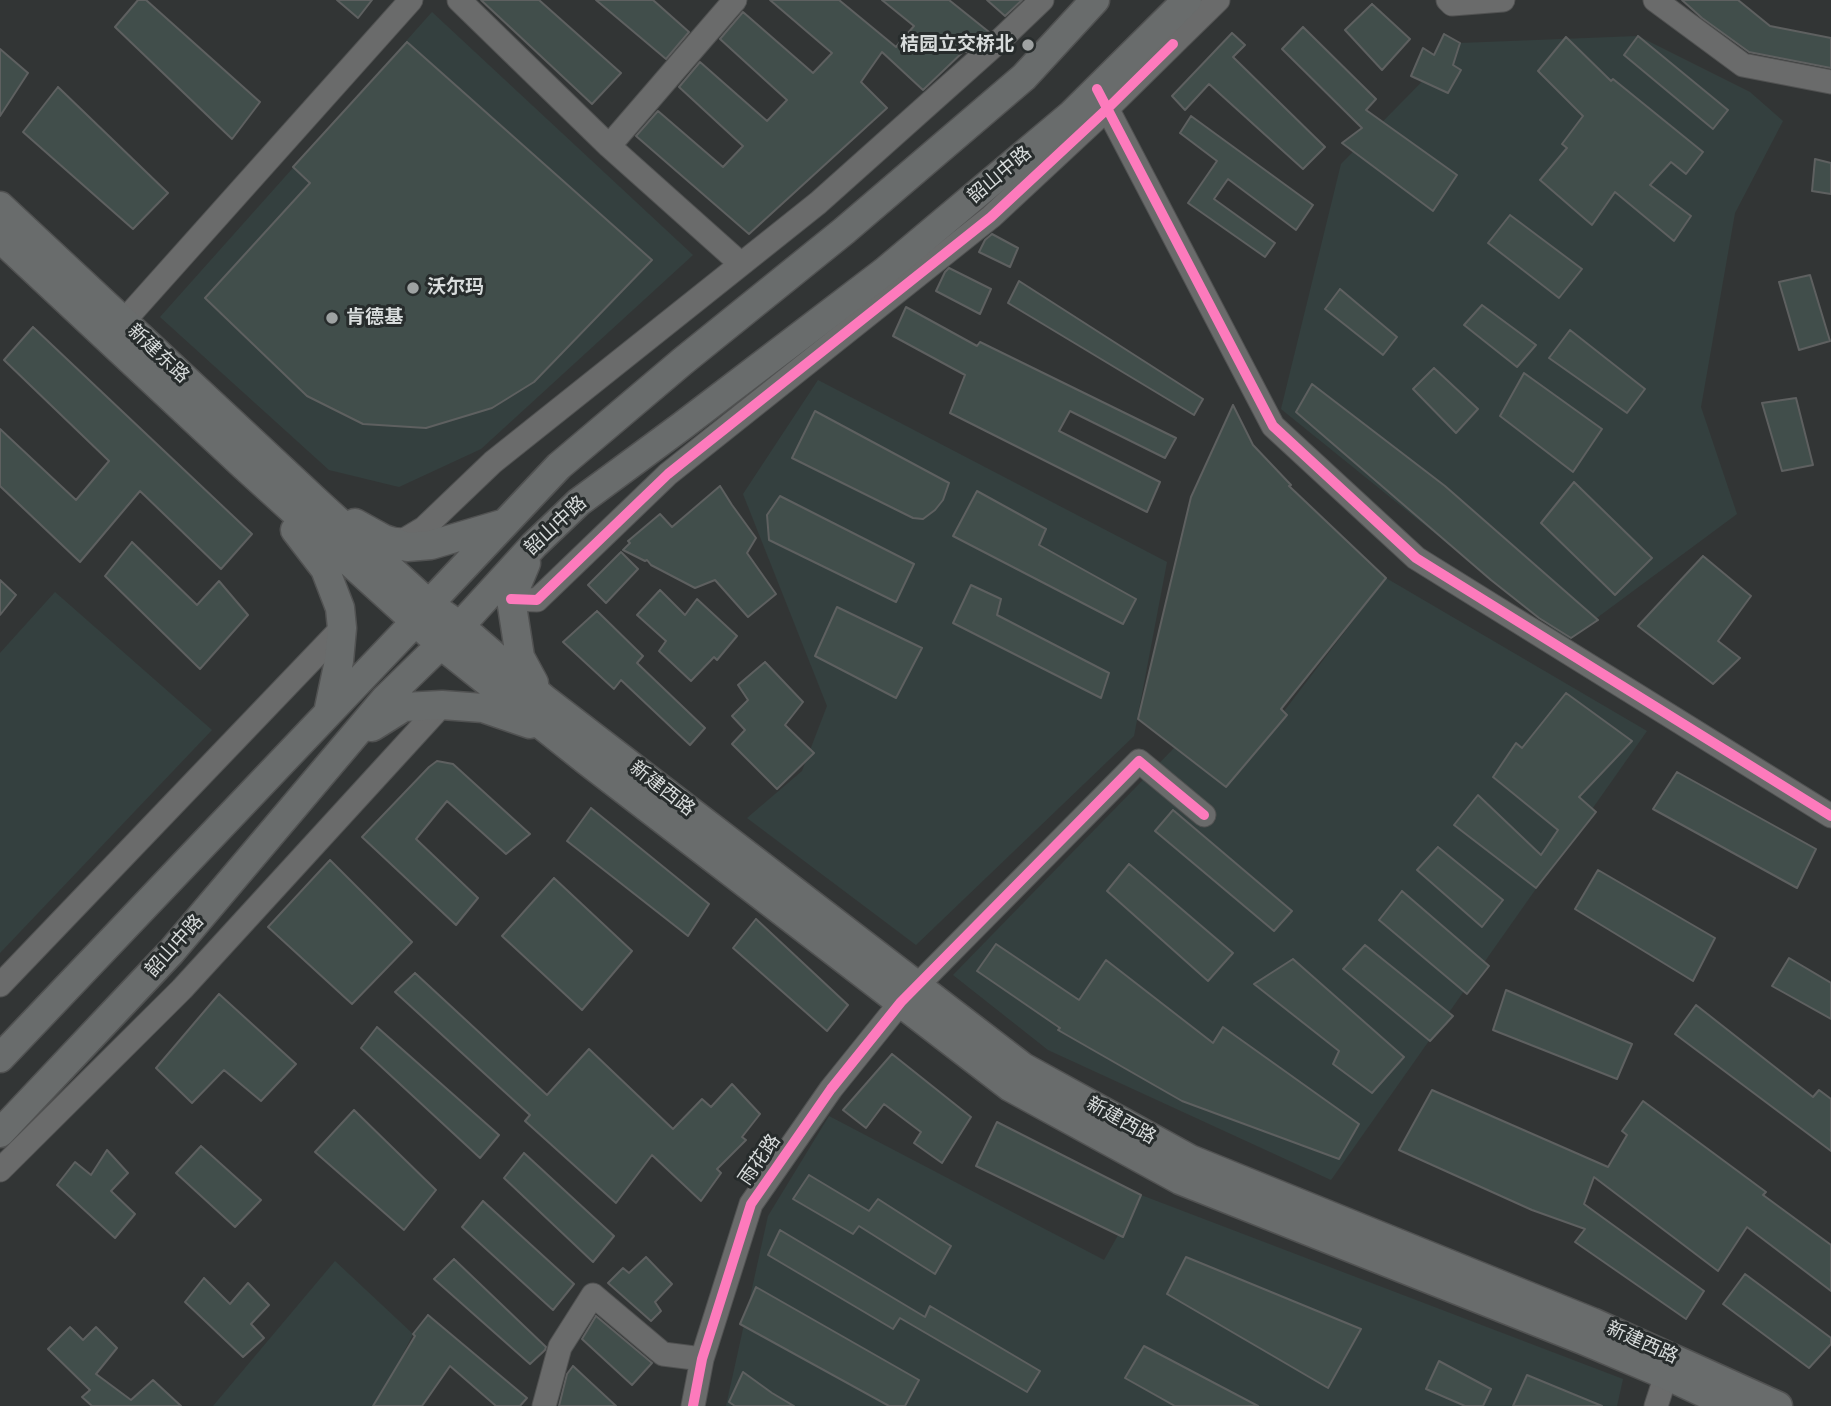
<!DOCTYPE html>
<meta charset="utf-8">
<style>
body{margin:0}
canvas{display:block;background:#323535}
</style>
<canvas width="1831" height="1406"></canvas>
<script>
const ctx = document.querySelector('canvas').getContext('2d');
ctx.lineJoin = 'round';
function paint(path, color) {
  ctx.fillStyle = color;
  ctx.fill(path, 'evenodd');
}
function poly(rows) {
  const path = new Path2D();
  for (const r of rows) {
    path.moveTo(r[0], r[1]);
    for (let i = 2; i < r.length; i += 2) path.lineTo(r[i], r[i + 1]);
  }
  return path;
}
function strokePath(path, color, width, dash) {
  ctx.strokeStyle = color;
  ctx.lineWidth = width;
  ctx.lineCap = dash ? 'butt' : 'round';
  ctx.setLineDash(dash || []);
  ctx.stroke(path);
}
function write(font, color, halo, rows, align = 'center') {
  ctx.font = font + ' Arial,"Noto Sans SC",sans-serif';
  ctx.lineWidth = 6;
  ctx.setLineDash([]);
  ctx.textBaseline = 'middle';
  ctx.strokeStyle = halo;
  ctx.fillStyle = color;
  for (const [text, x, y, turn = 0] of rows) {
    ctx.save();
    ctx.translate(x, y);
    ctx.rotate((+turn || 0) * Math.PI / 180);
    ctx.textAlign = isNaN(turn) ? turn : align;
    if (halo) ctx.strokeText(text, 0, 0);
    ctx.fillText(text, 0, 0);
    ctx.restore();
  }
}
const built = poly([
 [432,12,693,255,481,449,399,487,329,470,160,317],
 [1638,36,1750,92,1783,121,1735,213,1701,407,1737,514,1567,640,1281,409,1341,164,1460,43],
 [818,380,1167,562,1134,736,916,945,747,818,802,771,827,706,743,494],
 [1386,578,1647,731,1331,1180,1048,1050,953,975,1175,747,1226,787],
 [55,592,212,730,0,953,0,653],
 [829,1116,1104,1260,1141,1195,1623,1379,1617,1406,726,1406,768,1216],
 [335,1261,413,1334,377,1406,213,1406]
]);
const building = poly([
 [138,0,146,0,260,102,232,139,115,27,138,0],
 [337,0,372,0,358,18,337,0],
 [481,0,539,0,621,73,592,104,481,0],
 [596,0,653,0,689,32,666,59,596,0],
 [770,0,839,0,896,47,914,26,882,0,949,0,989,32,966,52,964,51,923,90,882,52,861,82,887,108,749,234,636,136,658,111,723,167,743,146,679,87,700,62,767,121,787,100,720,39,743,12,813,73,832,53,770,0],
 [987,0,1022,0,1005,16,987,0],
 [1682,0,1738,0,1770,26,1831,38,1831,68,1749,52,1702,18,1682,0],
 [1372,4,1410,39,1382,70,1345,30,1372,4],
 [1303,27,1376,99,1366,110,1457,175,1433,211,1342,143,1362,128,1282,49,1303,27],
 [1232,33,1245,45,1233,57,1325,147,1303,169,1209,84,1185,110,1172,96,1232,33],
 [1444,34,1460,43,1453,65,1461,70,1448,93,1411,76,1423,48,1434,55,1444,34],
 [1638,36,1728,110,1713,129,1624,55,1638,36],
 [1566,37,1611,81,1613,79,1703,152,1686,174,1671,162,1650,185,1691,216,1674,241,1615,192,1592,225,1540,180,1567,148,1562,144,1583,116,1538,71,1566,37],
 [407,42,652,260,534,382,492,408,426,428,363,424,307,396,205,298,310,183,293,167,407,42],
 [0,49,28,73,0,116,0,49],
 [58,87,168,193,133,229,23,132,58,87],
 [1191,116,1313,205,1296,230,1228,179,1214,199,1275,243,1265,257,1188,203,1217,161,1180,133,1191,116],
 [1815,159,1831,163,1831,194,1812,191,1815,159],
 [1510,215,1582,269,1559,298,1488,243,1510,215],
 [992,234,1018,248,1010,267,979,252,985,240,992,234],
 [949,268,991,289,980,314,936,291,945,272,949,268],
 [1810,275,1830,341,1799,350,1779,282,1810,275],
 [1019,281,1203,399,1194,415,1008,303,1019,281],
 [1340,289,1397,337,1383,355,1325,309,1340,289],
 [1482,305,1536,345,1517,367,1464,325,1482,305],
 [906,307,977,346,980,342,1176,438,1165,458,1070,411,1059,431,1160,482,1147,512,950,413,965,375,893,336,906,307],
 [33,327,252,534,221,569,140,491,80,562,0,486,0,429,76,500,109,461,4,360,33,327],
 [1570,330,1645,389,1627,413,1549,358,1570,330],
 [1434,368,1478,409,1456,433,1413,389,1434,368],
 [1524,373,1602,429,1573,472,1500,416,1524,373],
 [1312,384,1445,486,1598,620,1571,638,1539,618,1491,580,1296,412,1312,384],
 [1796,398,1813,465,1782,471,1762,403,1796,398],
 [1233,405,1253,445,1291,485,1289,486,1386,578,1281,709,1287,715,1226,787,1138,719,1191,497,1233,405],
 [815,411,949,483,943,500,935,510,923,519,913,518,792,458,815,411],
 [1574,482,1652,558,1615,595,1541,523,1574,482],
 [720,486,732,505,756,538,747,553,776,594,748,617,715,580,695,588,651,565,647,560,645,561,623,550,630,543,628,541,660,514,672,527,720,486],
 [977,491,1046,529,1039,545,1136,599,1123,624,953,536,977,491],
 [780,496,914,564,896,602,769,540,767,515,780,496],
 [132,542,197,605,219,581,248,615,200,669,105,576,132,542],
 [621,552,638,569,606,603,588,585,621,552],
 [1703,556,1751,596,1718,641,1740,658,1713,684,1638,626,1703,556],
 [0,580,16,595,0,615,0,580],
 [971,585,1001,599,997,615,1109,673,1101,698,953,623,971,585],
 [660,590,685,615,697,599,737,636,717,660,714,657,691,681,659,651,666,641,637,615,660,590],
 [837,607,922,648,896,698,815,656,837,607],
 [597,611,643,656,637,663,705,728,690,745,621,680,614,689,563,642,597,611],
 [765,662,803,702,785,725,814,753,777,789,732,744,745,730,732,716,748,700,738,685,765,662],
 [1566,693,1632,741,1579,797,1596,812,1536,888,1454,825,1478,795,1541,855,1558,830,1493,777,1516,743,1522,748,1566,693],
 [437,761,453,764,530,834,506,854,447,801,416,839,478,898,456,925,362,837,429,767,437,761],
 [1677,772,1816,849,1797,888,1653,809,1677,772],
 [591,808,709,904,688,936,567,841,591,808],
 [1173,810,1292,911,1274,931,1155,831,1173,810],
 [1438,847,1503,900,1482,927,1417,870,1438,847],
 [330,860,412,942,352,1004,268,927,330,860],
 [1129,864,1233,953,1208,981,1107,891,1129,864],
 [1598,870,1715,938,1693,981,1575,909,1598,870],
 [554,878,632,951,582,1010,502,936,554,878],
 [1402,891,1489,966,1467,994,1379,920,1402,891],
 [756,919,848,1005,827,1031,733,948,756,919],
 [996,944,1079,1000,1106,960,1213,1043,1223,1027,1359,1124,1339,1159,1182,1101,1058,1030,1060,1028,977,971,996,944],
 [1365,945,1453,1016,1430,1041,1343,969,1365,945],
 [1789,958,1831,983,1831,1019,1772,986,1789,958],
 [1293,959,1404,1057,1372,1093,1333,1064,1339,1051,1254,984,1293,959],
 [415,973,547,1095,589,1049,673,1129,702,1099,711,1107,732,1084,760,1114,742,1137,746,1140,717,1169,721,1173,701,1201,652,1155,616,1203,525,1121,530,1115,395,992,415,973],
 [1506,990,1632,1044,1617,1079,1493,1030,1506,990],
 [219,994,296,1064,261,1101,224,1070,192,1103,156,1068,219,994],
 [1696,1005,1813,1097,1819,1090,1831,1099,1831,1151,1675,1034,1696,1005],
 [377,1027,499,1135,480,1158,361,1048,377,1027],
 [892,1054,971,1117,942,1163,914,1143,921,1132,884,1104,866,1128,843,1110,892,1054],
 [1432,1090,1608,1167,1627,1135,1622,1131,1643,1101,1766,1192,1763,1195,1831,1245,1831,1291,1747,1227,1718,1271,1594,1177,1584,1204,1704,1291,1686,1319,1575,1242,1585,1229,1532,1210,1399,1150,1432,1090],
 [354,1110,436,1190,404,1230,315,1152,354,1110],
 [997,1122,1141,1195,1123,1237,976,1166,997,1122],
 [201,1146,261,1200,235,1227,176,1173,201,1146],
 [107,1150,128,1173,111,1191,135,1214,115,1238,57,1185,75,1162,91,1175,107,1150],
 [524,1153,614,1236,593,1262,504,1178,524,1153],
 [809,1175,869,1211,878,1199,951,1246,935,1274,859,1226,853,1234,793,1199,809,1175],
 [483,1201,574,1284,553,1310,462,1227,483,1201],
 [780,1230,925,1317,930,1306,1040,1371,1027,1392,900,1318,893,1329,768,1255,780,1230],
 [646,1257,672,1284,655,1302,661,1311,651,1321,608,1283,623,1268,629,1273,646,1257],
 [1186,1257,1361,1329,1328,1388,1167,1294,1186,1257],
 [454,1259,546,1347,545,1350,530,1364,434,1279,454,1259],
 [1745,1274,1831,1338,1831,1344,1809,1368,1723,1304,1745,1274],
 [204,1278,230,1304,248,1283,269,1305,251,1324,264,1338,243,1357,185,1302,204,1278],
 [756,1287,919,1380,905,1406,889,1406,740,1324,756,1287],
 [428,1315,527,1398,520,1406,496,1406,450,1366,422,1406,373,1406,415,1336,413,1334,428,1315],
 [596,1316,652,1363,632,1385,582,1339,596,1316],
 [70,1327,83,1340,96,1327,117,1348,96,1374,131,1400,153,1380,181,1406,92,1406,82,1397,90,1390,48,1349,70,1327],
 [1144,1346,1258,1406,1175,1406,1125,1378,1144,1346],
 [1439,1361,1491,1389,1483,1406,1465,1406,1426,1389,1439,1361],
 [573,1366,616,1406,559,1406,567,1374,573,1366],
 [743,1372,772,1393,794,1406,735,1406,729,1402,743,1372],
 [1527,1375,1602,1406,1513,1406,1527,1375]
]);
const minor = poly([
 [459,0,609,146],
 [735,0,609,146,741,264],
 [1448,0,1452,4,1503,0],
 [1655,0,1743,65,1831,82],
 [1159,49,1173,44,1218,0],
 [1097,89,1273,426,1416,558,1831,816],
 [123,322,411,0],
 [390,539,404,540,424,528,493,462,818,203,997,43,1042,0],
 [511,599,537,600,668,474,991,217,1107,109,1173,44],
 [0,985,342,628],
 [0,1170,182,989,442,705],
 [544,1406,560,1347,593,1295,663,1354,702,1359],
 [693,1406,702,1359,751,1204,831,1089,901,1002,1139,761,1204,815],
 [1656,1406,1666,1375]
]);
const major = poly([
 [0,206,317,502,430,605,460,626,543,698,1023,1067,1190,1159,1592,1322,1778,1406],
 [0,238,243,465,440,644,587,761,1010,1087,1180,1180,1583,1340,1666,1375,1732,1406],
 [355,523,384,539,407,547,431,545,502,524],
 [295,530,325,569,340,608,342,628,339,661,328,713],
 [526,563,511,599,520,657,534,683],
 [372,727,404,707,442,705,483,708,530,724],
 [0,1058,414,623,429,604,559,466,683,361,844,231,1024,77,1095,0],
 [0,1133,171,952,385,699,460,626,534,545,579,502,682,426,884,272,1072,114,1187,0]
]);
const cycleway = poly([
 [1097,89,1273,426,1416,558,1831,816],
 [511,599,537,600,668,474,991,217,1107,109,1173,44],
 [693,1406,702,1359,751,1204,831,1089,901,1002,1139,761,1204,815]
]);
const markers = [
 [1028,45,7,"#9ea2a2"],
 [413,288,7,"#9ea2a2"],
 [332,318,7,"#9ea2a2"]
];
const poiNames = [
 ["桔园立交桥北",1014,45,"right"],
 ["沃尔玛",427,288],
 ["肯德基",346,318]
];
const streetNames = [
 ["韶山中路",1000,175,-40],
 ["新建东路",158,354,43],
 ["韶山中路",556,526,-43],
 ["新建西路",662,789,38],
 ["韶山中路",175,946,-48],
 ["新建西路",1121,1121,29],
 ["雨花路",760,1160,-55],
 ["新建西路",1642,1343,24]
];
paint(built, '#34403f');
paint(building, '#414e4b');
strokePath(building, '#5e6060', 2);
strokePath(minor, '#515252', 25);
strokePath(major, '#515252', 31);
strokePath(minor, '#6a6b6b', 23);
strokePath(major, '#696c6c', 28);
strokePath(cycleway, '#fd7abc', 10);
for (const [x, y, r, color] of markers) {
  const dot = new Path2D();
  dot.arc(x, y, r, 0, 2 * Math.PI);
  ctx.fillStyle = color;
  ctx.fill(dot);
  strokePath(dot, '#272c2c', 2.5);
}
write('bold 19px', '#d8dcdc', '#272c2c', poiNames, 'left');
write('19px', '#d8dcdc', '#272c2c', streetNames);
</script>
